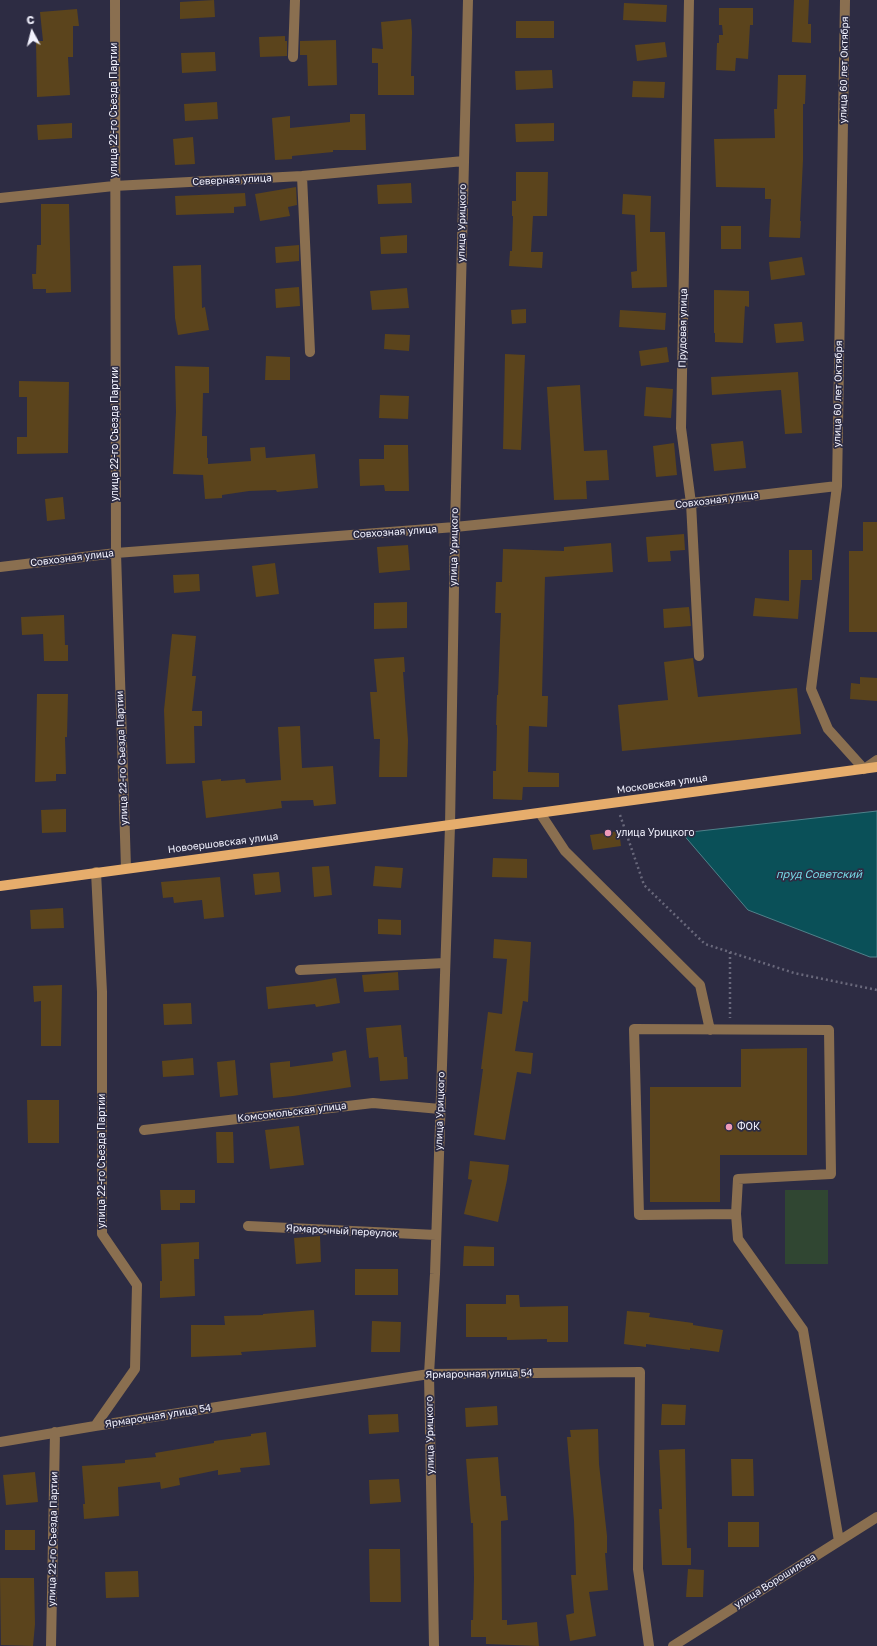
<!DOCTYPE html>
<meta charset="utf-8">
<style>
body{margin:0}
#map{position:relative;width:877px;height:1646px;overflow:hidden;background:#2d2c43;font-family:"Golos Text",sans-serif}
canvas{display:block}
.north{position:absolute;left:12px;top:12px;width:40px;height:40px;-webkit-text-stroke:3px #2d2c43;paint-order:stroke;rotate:353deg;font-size:11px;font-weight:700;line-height:16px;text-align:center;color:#f2f2fe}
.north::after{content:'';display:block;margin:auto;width:14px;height:18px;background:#f2f2fe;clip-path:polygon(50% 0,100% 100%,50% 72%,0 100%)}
</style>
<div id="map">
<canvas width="877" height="1646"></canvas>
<div class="north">С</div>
</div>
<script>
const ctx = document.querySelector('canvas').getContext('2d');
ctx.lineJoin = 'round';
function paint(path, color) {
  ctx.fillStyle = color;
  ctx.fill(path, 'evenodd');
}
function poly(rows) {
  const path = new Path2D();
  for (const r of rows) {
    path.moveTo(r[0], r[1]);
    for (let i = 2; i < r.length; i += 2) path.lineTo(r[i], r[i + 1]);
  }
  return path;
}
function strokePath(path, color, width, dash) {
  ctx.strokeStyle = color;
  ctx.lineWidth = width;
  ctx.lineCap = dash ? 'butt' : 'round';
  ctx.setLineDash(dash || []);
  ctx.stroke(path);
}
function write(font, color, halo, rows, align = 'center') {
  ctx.font = font + ' "Golos Text",sans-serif';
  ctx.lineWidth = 3.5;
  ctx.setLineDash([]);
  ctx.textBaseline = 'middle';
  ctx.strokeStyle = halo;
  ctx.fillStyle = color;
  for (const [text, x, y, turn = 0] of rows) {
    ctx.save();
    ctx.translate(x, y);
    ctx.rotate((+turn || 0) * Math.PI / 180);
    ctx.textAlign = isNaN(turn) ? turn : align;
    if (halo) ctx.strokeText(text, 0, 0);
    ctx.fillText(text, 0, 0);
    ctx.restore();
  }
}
const green = poly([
 [785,1190,828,1190,828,1264,785,1264]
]);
const water = poly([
 [877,811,877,957,870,957,748,910,682,833,877,811]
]);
const building = poly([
 [214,0,215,17,180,19,180,2],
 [794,0,809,0,808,24,811,24,811,43,792,42],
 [624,3,667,5,666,22,623,20],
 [719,8,753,8,753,25,750,25,748,59,736,58,735,71,716,70,717,43,719,43,719,35,723,35,722,25,719,25],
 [77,9,79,26,73,26,73,57,68,57,70,95,37,97,36,41,43,41,40,12],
 [411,19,412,32,411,76,414,76,414,95,378,95,378,63,372,63,372,48,383,49,381,22],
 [516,21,554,21,554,38,516,38],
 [285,36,285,41,287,41,287,56,260,57,259,37],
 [336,40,337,85,308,86,307,55,300,55,300,41],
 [665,42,667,57,637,61,635,45],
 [215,52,216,71,182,73,181,53],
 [552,70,553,88,516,90,515,71],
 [778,75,806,75,805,104,803,104,803,160,800,221,801,221,800,238,769,237,771,199,765,199,765,188,716,187,714,139,775,138,774,109,777,109],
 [633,81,665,82,664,98,632,97],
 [217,102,218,119,185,121,184,104],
 [350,114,365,114,366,150,333,150,333,152,292,156,292,159,275,160,272,118,290,116,290,128,350,122],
 [72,123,72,138,38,140,37,125],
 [554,123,554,141,516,142,515,124],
 [193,137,195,164,175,165,173,139],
 [516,172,548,172,547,216,533,216,531,252,543,252,542,268,509,266,510,251,512,251,513,216,512,216,512,201,516,201],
 [411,183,412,203,378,204,377,185],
 [296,187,297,205,288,207,290,216,260,221,255,194],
 [245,193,246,206,234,207,234,213,176,215,175,196],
 [623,194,651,196,650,232,665,232,667,287,632,288,631,272,637,271,635,215,622,214],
 [41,204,69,204,71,292,46,293,46,289,33,289,32,274,36,274,37,245,41,245],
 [721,226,741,226,741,249,721,249],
 [407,235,407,253,381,254,380,237],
 [299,245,299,261,276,263,275,247],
 [802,257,805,275,771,280,769,262],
 [201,265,202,308,205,307,209,330,178,335,175,318,173,266],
 [299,287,300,306,276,308,275,289],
 [407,288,409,308,372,310,370,291],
 [714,290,749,291,749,307,745,306,743,343,715,342,715,333,714,333],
 [526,309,526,323,512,324,511,310],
 [620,310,666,313,665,330,619,327],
 [802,322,804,341,776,343,774,324],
 [385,334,410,335,409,351,384,349],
 [667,347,669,362,641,366,639,351],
 [505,354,525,355,521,450,503,449],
 [266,356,290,357,290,380,265,380],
 [175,366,209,367,209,393,203,393,202,436,207,436,207,458,208,458,208,464,251,461,250,448,265,447,266,458,315,454,318,488,277,492,276,490,249,491,222,495,222,498,205,499,203,475,173,474,176,412],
 [798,372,802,433,785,434,781,390,712,395,711,377],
 [19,381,69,382,68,453,17,454,17,437,27,437,27,397,19,397],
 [580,385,584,451,607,450,609,480,586,481,587,499,554,500,547,387],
 [646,387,673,389,671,418,644,416],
 [380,395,409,396,408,419,379,418],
 [743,441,746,468,714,471,711,444],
 [674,443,677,475,656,477,653,446],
 [384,445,408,445,409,491,385,491,384,485,360,486,359,459,384,459],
 [63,497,65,519,47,521,45,499],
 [863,522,877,522,877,632,849,632,849,551,863,551],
 [684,534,685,550,670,551,671,561,648,562,646,537],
 [611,543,613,572,545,577,542,696,548,696,547,727,529,726,528,772,559,773,559,787,523,787,522,800,493,799,493,771,496,771,497,725,496,725,497,695,498,695,501,613,495,613,496,582,502,582,503,549,564,551,564,547],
 [408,545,410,570,379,573,377,547],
 [789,550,812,550,812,580,801,580,798,619,753,616,755,598,789,601],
 [275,563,279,594,256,597,252,566],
 [199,574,200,591,174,593,173,575],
 [407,602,407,628,374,629,374,603],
 [689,607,691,626,664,628,663,609],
 [64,615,65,645,68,645,68,661,44,661,43,634,22,635,21,617],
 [172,634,196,636,192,676,196,676,192,711,202,711,202,726,194,726,195,763,166,764,164,710],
 [404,657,405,672,403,672,408,740,407,777,379,777,380,739,374,739,370,692,377,692,374,659],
 [693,658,698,697,797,688,801,734,622,751,618,705,668,700,664,662],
 [860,677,877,678,877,701,850,699,851,683,860,684],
 [37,694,68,694,67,737,65,737,66,774,56,774,56,781,35,782],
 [300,726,302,768,333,766,336,804,314,806,313,800,281,801,282,808,206,818,202,781,221,779,221,781,245,779,246,783,281,780,278,727],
 [66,809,66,832,42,833,41,810],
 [619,831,621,846,593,850,590,835],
 [493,858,527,859,527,878,492,877],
 [329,866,332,895,314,897,312,867],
 [375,866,403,868,401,888,373,886],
 [279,872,281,892,255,895,253,874],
 [220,877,224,917,204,919,202,900,174,903,173,897,163,898,161,882],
 [63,908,64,928,31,929,30,910],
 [378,919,401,920,401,935,378,934],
 [494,939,531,942,528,1002,523,1001,515,1051,533,1053,531,1074,517,1072,505,1140,474,1135,483,1069,481,1069,488,1012,502,1014,507,959,493,958],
 [398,972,399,990,364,992,362,975],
 [336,978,340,1003,316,1007,315,1004,268,1009,266,987,312,982],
 [62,985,61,1046,41,1046,41,1001,34,1002,33,986],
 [191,1003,192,1024,164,1025,163,1004],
 [401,1025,404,1057,407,1057,408,1079,380,1081,378,1057,369,1058,366,1028],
 [807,1048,807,1155,720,1155,720,1202,650,1202,650,1087,741,1087,741,1049],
 [346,1050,351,1087,293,1096,273,1098,270,1063,290,1061,290,1067,333,1061,332,1053],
 [193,1058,194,1075,163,1077,162,1061],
 [235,1060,238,1095,220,1097,217,1062],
 [27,1100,59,1100,59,1143,28,1143],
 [299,1126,304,1165,270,1169,265,1130],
 [216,1132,233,1132,234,1163,217,1163],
 [470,1161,509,1165,507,1180,498,1222,464,1214,472,1180,468,1179],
 [160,1190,195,1190,195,1203,180,1203,180,1210,161,1210],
 [320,1236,321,1262,296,1264,294,1238],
 [199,1242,199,1259,194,1259,195,1296,160,1298,160,1281,162,1281,161,1244],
 [464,1246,494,1247,494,1266,463,1266],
 [355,1269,398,1269,398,1295,355,1295],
 [506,1295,519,1295,520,1307,568,1306,568,1342,547,1342,547,1339,507,1340,507,1337,466,1337,466,1304,506,1304],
 [314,1310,316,1347,241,1352,242,1355,191,1357,191,1325,225,1325,224,1316,263,1315,263,1314],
 [627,1311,650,1313,649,1317,693,1323,693,1325,723,1330,719,1352,690,1348,690,1350,646,1344,646,1347,624,1344],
 [372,1321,401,1322,400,1352,371,1352],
 [662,1404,686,1405,685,1425,661,1425],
 [497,1406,498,1425,466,1427,465,1408],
 [398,1414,399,1432,369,1434,368,1415],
 [598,1429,599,1464,607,1536,607,1553,605,1553,608,1590,589,1592,596,1636,570,1641,566,1615,574,1613,571,1575,576,1575,574,1521,567,1437,571,1437,570,1430],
 [266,1432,270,1465,240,1468,241,1472,218,1475,218,1470,179,1478,180,1485,161,1489,160,1482,118,1487,119,1516,84,1519,83,1504,85,1504,82,1466,125,1463,125,1460,156,1457,155,1453,214,1443,214,1441,251,1436,251,1434],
 [685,1449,687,1548,691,1548,691,1565,662,1565,659,1509,662,1509,659,1450],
 [498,1457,501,1496,506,1496,508,1520,501,1521,502,1620,507,1620,507,1625,537,1622,539,1646,486,1644,486,1637,471,1637,471,1620,473,1620,474,1578,473,1523,471,1523,466,1459],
 [731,1459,753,1459,754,1496,732,1496],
 [35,1472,38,1502,6,1505,3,1475],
 [399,1479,401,1502,370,1504,369,1480],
 [728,1522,759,1522,759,1547,728,1547],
 [5,1530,35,1530,35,1550,5,1550],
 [369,1549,400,1549,401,1602,370,1602],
 [688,1569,704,1570,703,1597,686,1597],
 [138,1571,139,1597,106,1598,105,1572],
 [0,1578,34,1578,35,1624,33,1646,1,1645]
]);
const path = poly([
 [620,815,644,885,705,944,794,973,877,990],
 [730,952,730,1018]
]);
const minor = poly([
 [115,0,116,553,126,868],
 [689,0,681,428,691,503,699,656],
 [845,0,837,486,811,689,828,729,864,769,877,760],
 [293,57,295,0],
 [302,176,310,352],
 [0,198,114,186,302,176,464,161],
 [0,567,116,553,455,527,691,503,837,486],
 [540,813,565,851,700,985,710,1030],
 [300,970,445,963],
 [144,1130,373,1103,440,1109],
 [736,1214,639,1215,634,1029,829,1030,831,1174,738,1179,736,1214,738,1239,803,1330,839,1541],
 [248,1226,436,1235],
 [95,1426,135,1369,137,1285,102,1234,102,992,96,872],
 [0,1442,95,1426,429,1374,640,1372,638,1569,649,1646],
 [51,1646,55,1432],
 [434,1646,429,1374,435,1274,450,826,455,527,468,0],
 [673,1646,877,1517]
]);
const major = poly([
 [0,886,877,767]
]);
const markers = [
 [608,833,4,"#ef9ab9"],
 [729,1127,4,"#ef9ab9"]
];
const streetNames = [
 ["улица 60 лет Октября",844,70,-89],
 ["улица 22-го Съезда Партии",114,110,-90],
 ["Северная улица",232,180,-3],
 ["улица Урицкого",462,223,-89],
 ["Прудовая улица",683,328,-89],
 ["улица 60 лет Октября",838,394,-89],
 ["улица 22-го Съезда Партии",115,434,-90],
 ["Совхозная улица",717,500,-7],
 ["Совхозная улица",395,532,-4],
 ["улица Урицкого",454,547,-89],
 ["Совхозная улица",72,558,-7],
 ["улица 22-го Съезда Партии",122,758,-92],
 ["Московская улица",662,784,-8],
 ["Новоершовская улица",223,843,-7],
 ["улица Урицкого",440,1111,-88],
 ["Комсомольская улица",292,1112,-7],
 ["улица 22-го Съезда Партии",102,1161,-90],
 ["Ярмарочный переулок",342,1231,3],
 ["Ярмарочная улица 54",479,1374,-1],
 ["Ярмарочная улица 54",158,1416,-9],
 ["улица Урицкого",430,1435,-91],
 ["улица 22-го Съезда Партии",53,1539,-89],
 ["улица Ворошилова",775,1581,-32]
];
const poiNames = [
 ["улица Урицкого",616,833],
 ["ФОК",737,1127]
];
const waterNames = [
 ["пруд Советский",819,875]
];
paint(green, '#304632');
paint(water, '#0a5058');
strokePath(water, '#50818a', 1);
paint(building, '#5b441c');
strokePath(path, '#69687b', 2.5, [2, 3]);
strokePath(minor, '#8a6f50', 10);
strokePath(major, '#e6ad6c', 10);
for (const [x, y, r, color] of markers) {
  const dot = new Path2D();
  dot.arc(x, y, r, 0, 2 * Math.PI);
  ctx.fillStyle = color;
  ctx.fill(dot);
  strokePath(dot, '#2d2c43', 1.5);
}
write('10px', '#f2f2fe', '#2d2c43', streetNames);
write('10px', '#f2f2fe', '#2d2c43', poiNames, 'left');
write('italic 11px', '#77dae7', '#2d2c43', waterNames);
</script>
